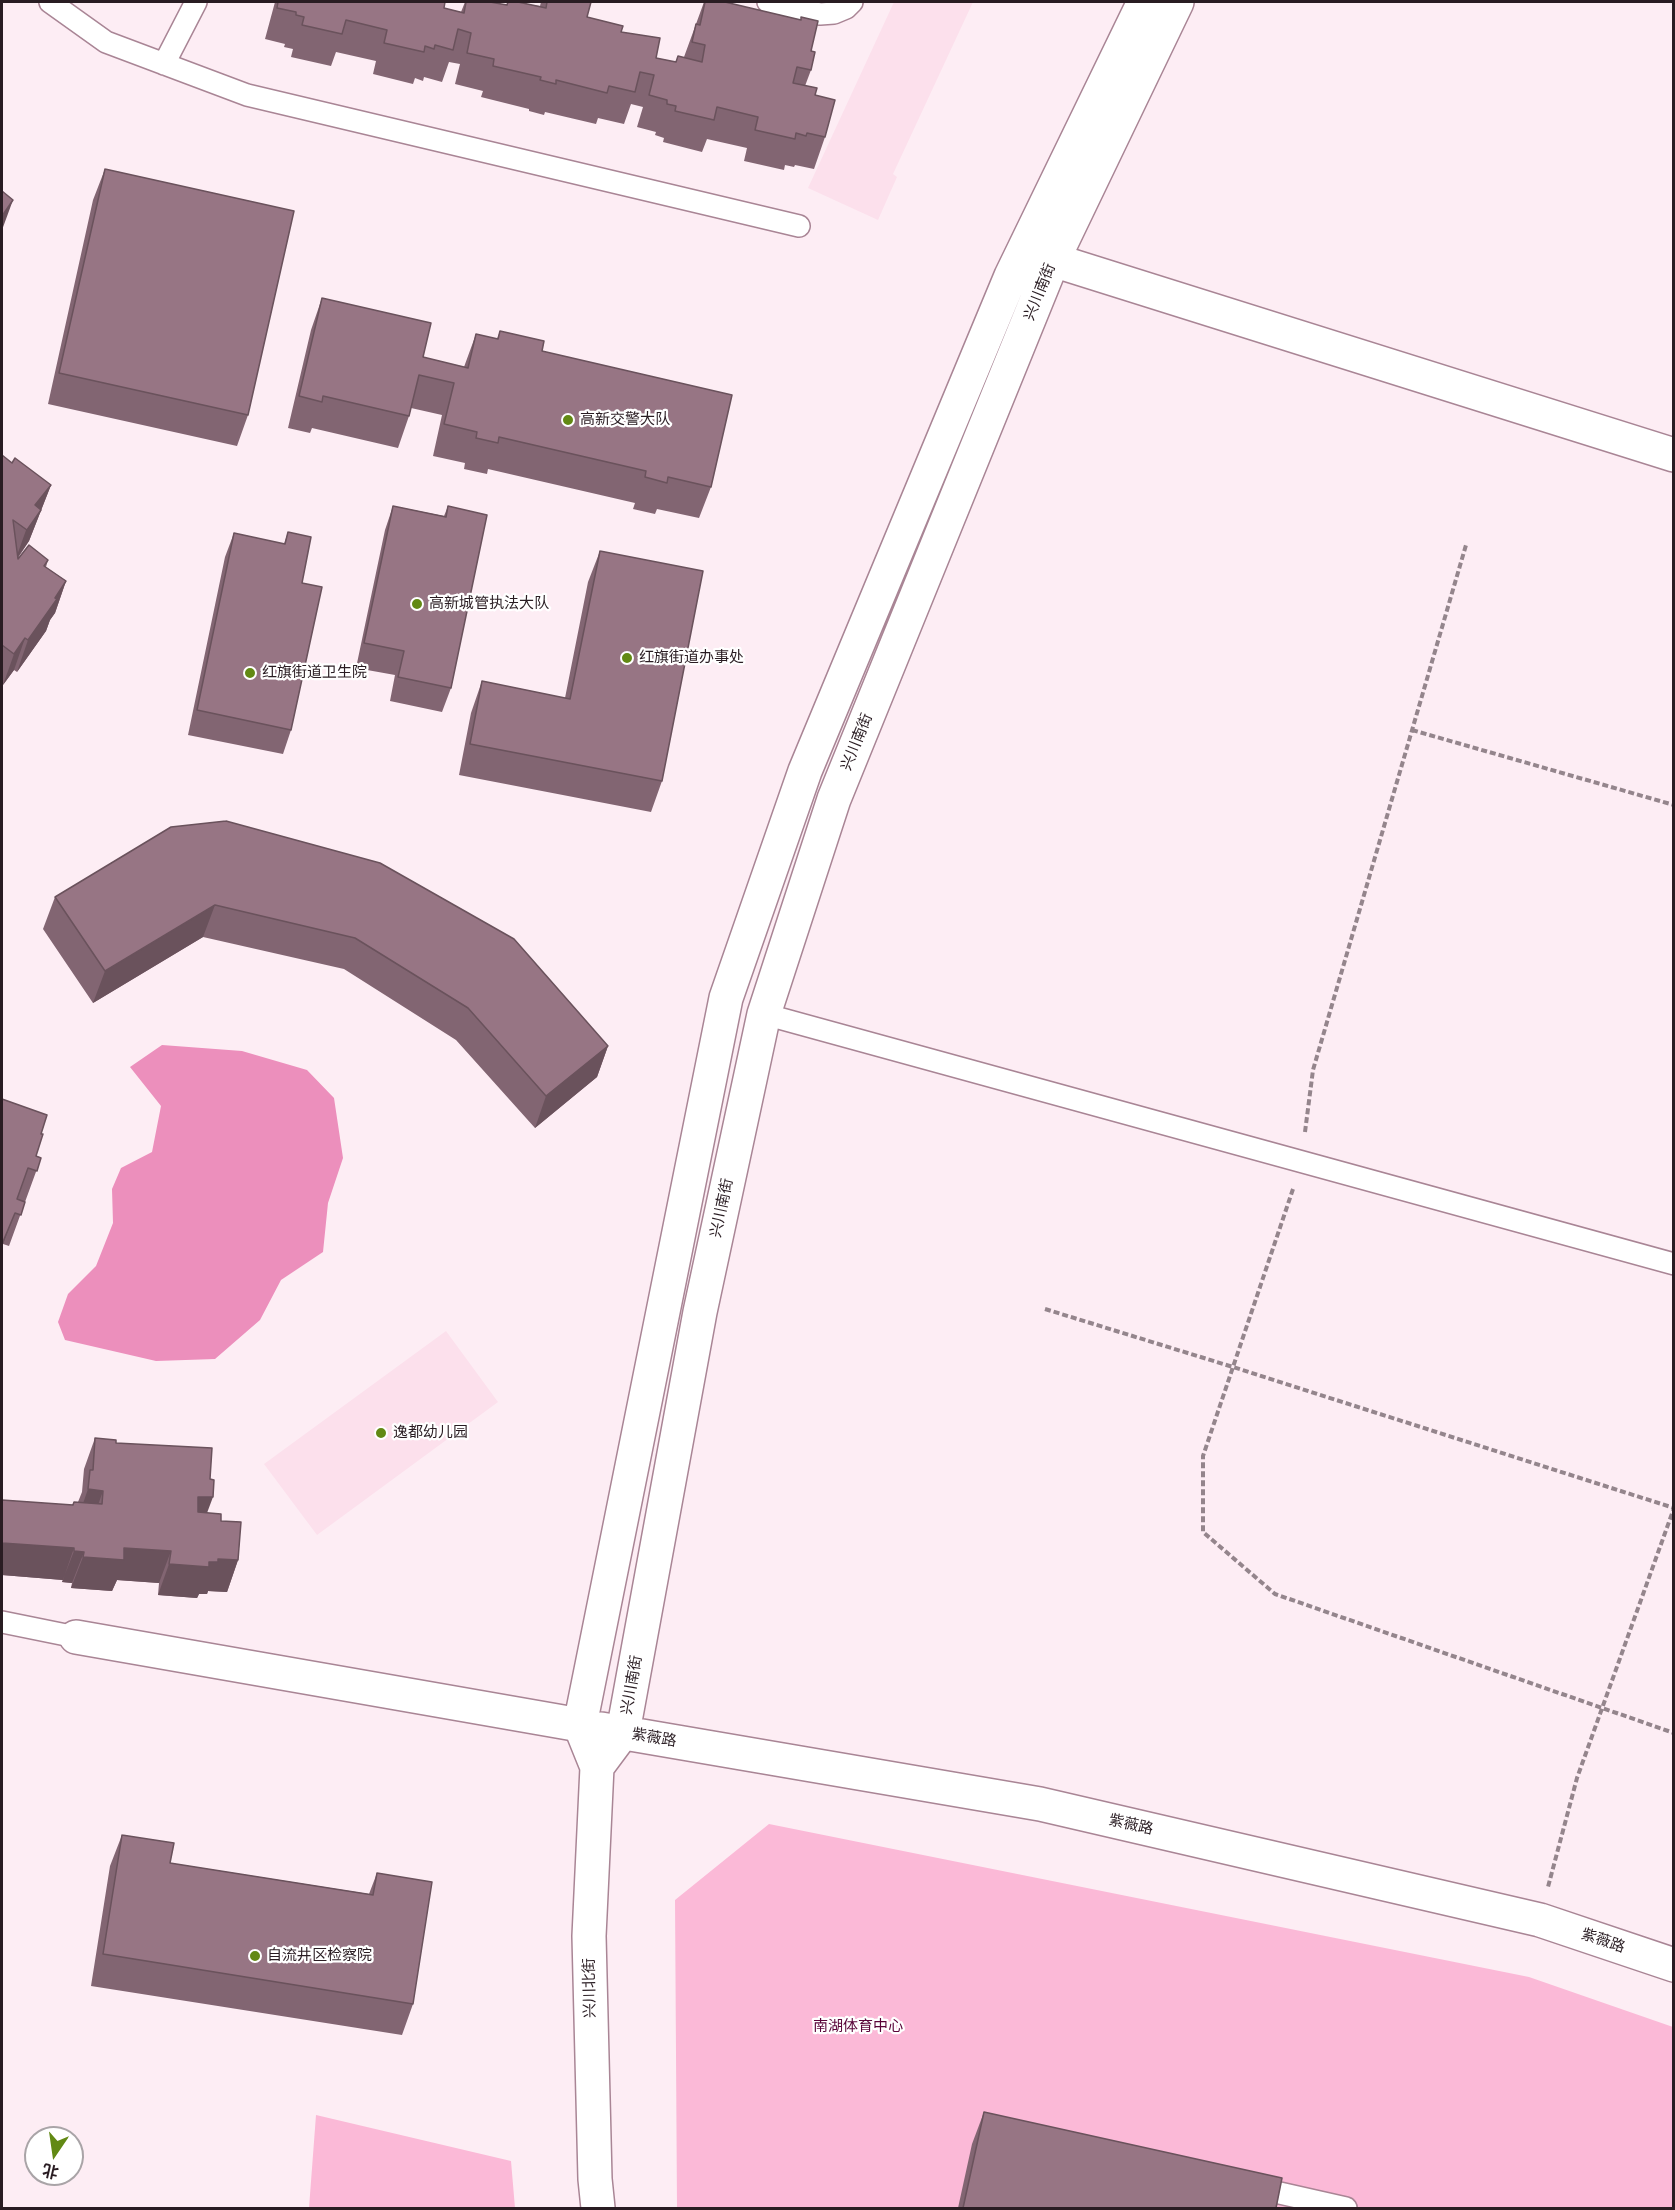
<!DOCTYPE html>
<meta charset="utf-8">
<style>
body{margin:0}
#map{position:relative;width:1675px;height:2210px;overflow:hidden;background:#fdedf4;font-family:"Noto Sans","Noto Sans SC",sans-serif}
canvas{display:block}
.frame{position:absolute;inset:0;border:3px solid #291c22;pointer-events:none}
.north{position:absolute;left:24px;top:2126px;width:60px;height:60px;box-sizing:border-box;background:#fff;border:2px solid #a9a4a7;border-radius:50%;rotate:193deg;font-size:16px;font-weight:700;line-height:24px;text-align:center;color:#291c22}
.north::after{content:'';display:block;margin:auto;width:21px;height:27px;background:#628914;clip-path:polygon(50% 0,100% 100%,50% 72%,0 100%)}
</style>
<div id="map">
<canvas width="1675" height="2210"></canvas>
<div class="frame"></div>
<div class="north">北</div>
</div>
<script>
const ctx = document.querySelector('canvas').getContext('2d');
ctx.lineJoin = 'round';
function paint(path, color) {
  ctx.fillStyle = color;
  ctx.fill(path, 'evenodd');
}
function poly(rows) {
  const path = new Path2D();
  for (const r of rows) {
    path.moveTo(r[0], r[1]);
    for (let i = 2; i < r.length; i += 2) path.lineTo(r[i], r[i + 1]);
  }
  return path;
}
function strokePath(path, color, width, dash) {
  ctx.strokeStyle = color;
  ctx.lineWidth = width;
  ctx.lineCap = dash ? 'butt' : 'round';
  ctx.setLineDash(dash || []);
  ctx.stroke(path);
}
function write(font, color, halo, rows, align = 'center') {
  ctx.font = font + ' "Noto Sans","Noto Sans SC",sans-serif';
  ctx.lineWidth = 4.5;
  ctx.setLineDash([]);
  ctx.textBaseline = 'middle';
  ctx.strokeStyle = halo;
  ctx.fillStyle = color;
  for (const [text, x, y, turn = 0] of rows) {
    ctx.save();
    ctx.translate(x, y);
    ctx.rotate((+turn || 0) * Math.PI / 180);
    ctx.textAlign = isNaN(turn) ? turn : align;
    if (halo) ctx.strokeText(text, 0, 0);
    ctx.fillText(text, 0, 0);
    ctx.restore();
  }
}
const built = poly([
 [894,2,973,2,893,174,897,177,878,220,808,188],
 [446,1331,498,1402,317,1535,264,1464]
]);
const green = poly([
 [769,1824,1529,1977,1673,2027,1673,2208,677,2208,675,1900],
 [316,2115,511,2161,515,2208,309,2208]
]);
const water = poly([
 [162,1045,242,1051,307,1070,334,1098,343,1158,328,1203,323,1252,281,1280,260,1320,215,1359,156,1361,65,1340,58,1322,68,1294,96,1266,113,1223,112,1189,121,1168,152,1152,161,1106,130,1067]
]);
const path = poly([
 [1412,730,1674,805],
 [1305,1132,1313,1070,1466,545],
 [1293,1189,1203,1456,1203,1532,1275,1594,1674,1733],
 [1045,1309,1233,1367,1674,1508,1577,1778,1548,1887]
]);
const lane = poly([
 [50,2,106,42,247,95,799,226],
 [768,2,820,14,834,13,846,8,852,2],
 [164,64,196,2],
 [764,1014,1674,1264],
 [2,1622,76,1637],
 [1253,2187,1346,2208]
]);
const street = poly([
 [1053,260,1674,455],
 [76,1637,580,1725]
]);
const secondary = poly([
 [601,1729,1040,1804,1540,1920,1674,1965],
 [597,1767,623,1732,700,1312,764,1014,834,799,1053,260,1177,2],
 [598,2208,595,2179,589,1936,597,1767,580,1725,726,998,805,771,1011,276,1144,2]
]);
const wall = poly([
 [275,2,445,2,444,8,461,12,465,2,490,2,506,5,508,2,540,6,541,2,591,2,587,17,621,32,656,58,676,62,684,57,704,2,725,2,811,51,811,70,805,86,815,95,825,137,814,169,795,165,794,167,785,165,784,170,744,161,747,148,707,139,702,152,663,142,664,138,655,135,656,132,637,127,643,107,631,104,624,124,598,118,596,124,545,112,544,115,529,111,529,109,481,97,483,91,455,84,460,64,449,62,442,82,424,77,423,81,415,78,413,84,373,74,376,61,336,52,331,66,291,57,293,49,284,47,285,44,265,39],
 [105,169,248,415,237,446,48,404,93,200],
 [322,298,423,357,464,367,476,334,497,339,500,331,542,351,711,487,699,518,657,509,655,514,633,509,635,503,488,469,487,474,464,469,465,463,433,456,442,415,411,408,409,416,398,448,312,428,310,433,288,428,311,330],
 [2,455,12,463,51,485,29,541,18,558,18,559,48,560,46,567,66,581,55,613,50,620,46,631,17,672,14,670,3,685,2,684],
 [393,506,444,516,448,506,451,688,442,712,390,701,395,675,356,668,385,530],
 [288,532,302,583,291,730,283,754,188,735,225,557,234,533,284,544],
 [600,551,662,781,651,812,459,775,471,713,482,681,565,698,588,582],
 [171,827,608,1046,597,1077,535,1128,456,1040,344,969,203,937,93,1003,43,929,55,897],
 [2,1099,41,1134,36,1156,41,1158,9,1246,3,1244],
 [95,1438,116,1443,207,1513,221,1521,238,1560,227,1592,208,1591,207,1594,199,1594,197,1598,158,1595,159,1583,117,1580,112,1591,71,1588,72,1583,62,1582,63,1580,2,1575,2,1500,72,1505,74,1502,78,1502,82,1492,84,1469],
 [122,1835,170,1863,369,1894,377,1873,413,2004,402,2035,91,1986,110,1866],
 [984,2112,1276,2208,958,2208,972,2144]
]);
const shadedWall = poly([
 [13,200,2,230,2,216],
 [51,485,29,541,15,561,35,505],
 [66,581,55,613,50,620,46,631,17,672,28,640],
 [25,638,14,670,3,685,14,654],
 [215,905,203,937,93,1003,105,971],
 [608,1046,597,1077,535,1128,546,1096],
 [15,1213,3,1244,2,1248,2,1244],
 [88,1489,103,1491,92,1522,77,1521],
 [198,1497,213,1497,201,1529,187,1528],
 [2,1543,74,1548,63,1580,2,1575],
 [124,1548,171,1551,159,1583,117,1580,112,1591,71,1588,83,1557],
 [74,1551,84,1552,72,1583,62,1582],
 [218,1559,238,1560,227,1592,208,1591,207,1594,199,1594,197,1598,158,1595,169,1564,209,1562]
]);
const building = poly([
 [278,2,445,2,444,8,464,13,466,2,490,2,507,5,508,2,518,2,546,8,547,2,591,2,587,17,623,26,621,32,660,38,656,58,676,62,678,56,702,62,705,45,692,42,696,24,700,25,705,2,725,2,801,20,801,17,818,21,811,51,815,52,811,70,797,67,793,83,817,88,815,95,835,100,825,137,807,133,806,136,796,133,795,139,755,130,758,117,717,107,714,120,675,111,676,106,667,104,667,100,649,95,654,75,640,72,635,92,609,86,607,93,556,80,556,84,540,80,541,77,493,66,494,59,467,53,471,33,458,29,453,50,435,45,434,49,425,46,424,52,384,43,387,30,346,20,342,34,302,25,304,17,296,15,296,12,277,8,278,2],
 [105,169,294,211,248,415,59,373,105,169],
 [2,191,13,200,2,216,4,218,2,221,2,191],
 [322,298,431,323,423,357,468,368,476,334,498,339,500,331,544,341,542,351,732,395,711,487,668,477,667,483,645,477,646,471,499,437,498,443,476,438,477,432,444,424,454,383,419,375,409,416,323,396,322,402,299,396,322,298],
 [2,455,12,463,15,458,51,485,35,505,41,510,27,530,13,520,18,559,29,545,48,560,44,566,66,581,55,598,57,599,28,640,25,638,14,654,2,645,2,455],
 [393,506,446,517,448,506,487,515,451,688,398,677,404,651,364,643,393,506],
 [288,532,311,537,302,583,322,587,291,730,197,710,234,533,285,544,288,532],
 [600,551,703,571,662,781,470,744,482,681,570,699,600,551],
 [226,821,380,863,514,939,608,1046,546,1096,468,1008,355,938,215,905,105,971,55,897,171,827,226,821],
 [2,1099,47,1115,41,1134,43,1134,36,1156,41,1158,37,1171,28,1168,17,1199,25,1202,21,1215,15,1213,2,1244,2,1099],
 [95,1438,116,1440,116,1443,212,1448,210,1479,214,1480,213,1497,198,1497,198,1512,221,1514,221,1521,241,1522,238,1560,218,1559,218,1562,209,1562,209,1567,169,1564,171,1551,124,1548,124,1560,83,1557,84,1552,74,1551,74,1548,2,1543,2,1500,73,1505,74,1502,102,1504,103,1491,88,1489,90,1470,93,1470,95,1438],
 [122,1835,174,1843,170,1863,373,1895,377,1873,432,1882,413,2004,103,1954,122,1835],
 [984,2112,1282,2178,1276,2208,963,2208,984,2112]
]);
const markers = [
 [568,420,6,"#628914"],
 [417,604,6,"#628914"],
 [627,658,6,"#628914"],
 [250,673,6,"#628914"],
 [381,1433,6,"#628914"],
 [255,1956,6,"#628914"]
];
const streetNames = [
 ["兴川南街",1040,292,-68],
 ["兴川南街",857,742,-68],
 ["兴川南街",722,1208,-78],
 ["兴川南街",632,1685,-80],
 ["紫薇路",654,1738,10],
 ["紫薇路",1131,1825,13],
 ["紫薇路",1603,1941,19],
 ["兴川北街",590,1988,-91]
];
const poiNames = [
 ["高新交警大队",580,420],
 ["高新城管执法大队",429,604],
 ["红旗街道办事处",639,658],
 ["红旗街道卫生院",262,673],
 ["逸都幼儿园",393,1433],
 ["自流井区检察院",267,1956]
];
const parkNames = [
 ["南湖体育中心",858,2027]
];
paint(built, '#fce0ec');
paint(green, '#fbb9d7');
paint(water, '#ec8fbc');
strokePath(lane, '#a98595', 24);
strokePath(street, '#a98595', 36);
strokePath(secondary, '#a98595', 36);
strokePath(path, '#94858c', 4, [6, 3]);
strokePath(lane, '#fff', 21);
strokePath(street, '#fff', 33);
strokePath(secondary, '#fff', 33);
paint(wall, '#826572');
paint(shadedWall, '#6a525c');
paint(building, '#977584');
strokePath(building, '#6a525c', 1.5);
for (const [x, y, r, color] of markers) {
  const dot = new Path2D();
  dot.arc(x, y, r, 0, 2 * Math.PI);
  ctx.fillStyle = color;
  ctx.fill(dot);
  strokePath(dot, '#fff', 2);
}
write('15px', '#291c22', '#fff', streetNames);
write('15px', '#291c22', '#fff', poiNames, 'left');
write('15px', '#590439', '#fff', parkNames);
</script>
